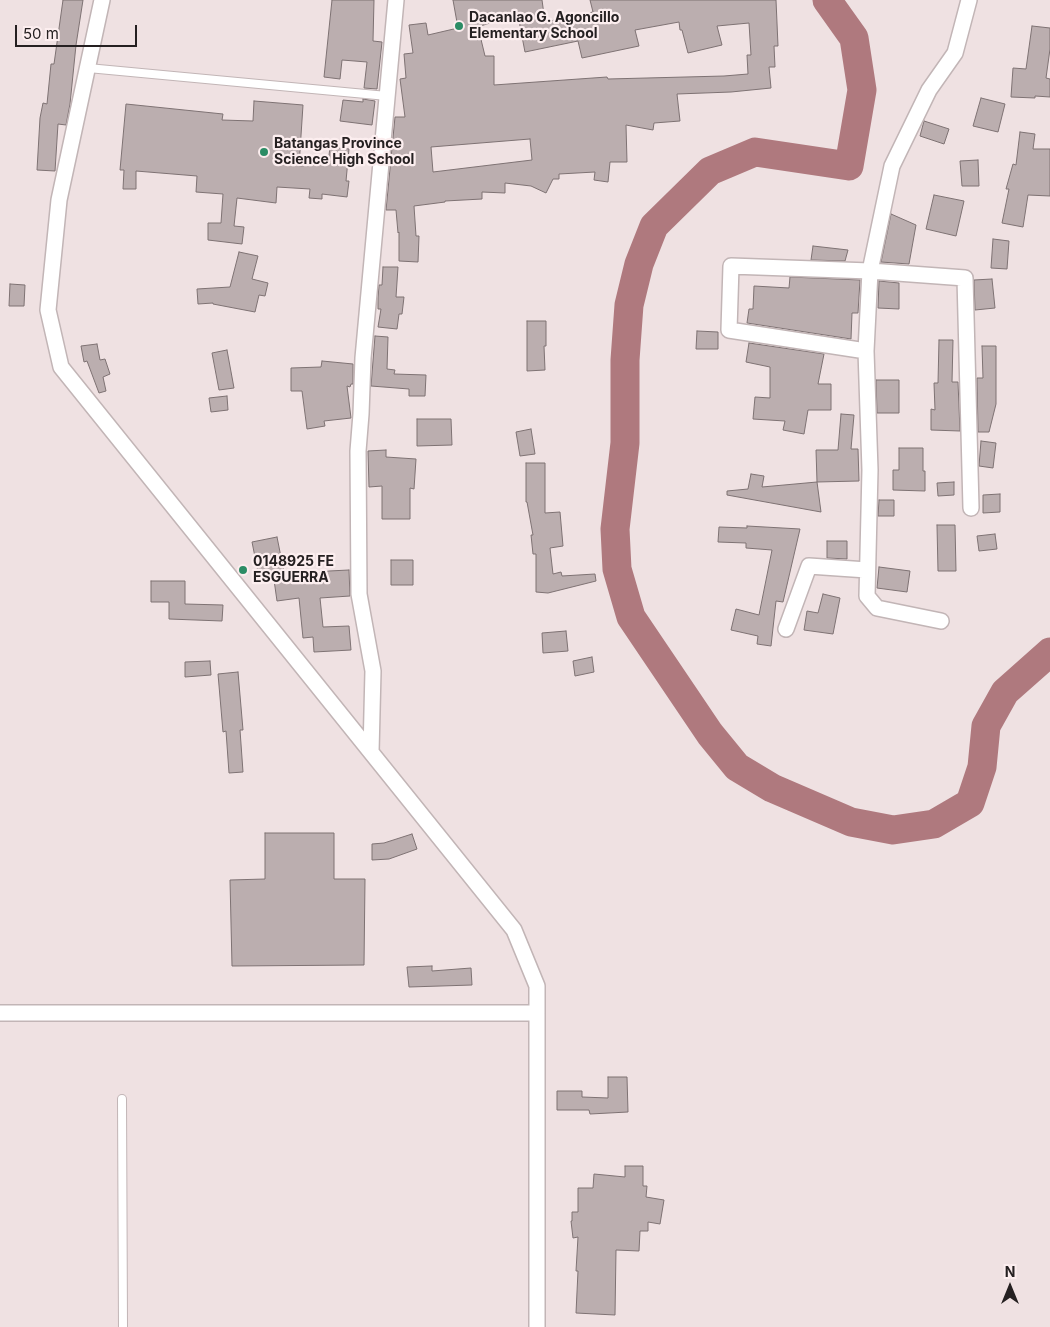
<!DOCTYPE html>
<style>
body{margin:0}
#map{position:relative;width:1050px;height:1327px;overflow:hidden;background:#efe1e2;font-family:Inter,sans-serif}
canvas{display:block}
.north{position:absolute;left:985px;top:1262px;width:50px;height:50px;-webkit-text-stroke:4px #fceeef;paint-order:stroke;rotate:0deg;font-size:14px;font-weight:700;line-height:20px;text-align:center;color:#252021}
.north::after{content:'';display:block;margin:auto;width:18px;height:22px;background:#252021;clip-path:polygon(50% 0,100% 100%,50% 72%,0 100%)}
.scale{position:absolute;left:15px;top:25px;width:122px;height:22px;box-sizing:border-box;border:2px solid #252021;border-top:0;padding-left:6px;font-size:15px;line-height:18px;white-space:nowrap;color:#252021;-webkit-text-stroke:4px #fceeef;paint-order:stroke}
</style>
<div id="map">
<canvas width="1050" height="1327"></canvas>
<div class="north">N</div>
<div class="scale">50 m</div>
</div>
<script>
const ctx = document.querySelector('canvas').getContext('2d');
ctx.lineJoin = 'round';
function poly(rows) {
  const path = new Path2D();
  for (const r of rows) {
    path.moveTo(r[0], r[1]);
    for (let i = 2; i < r.length; i += 2) path.lineTo(r[i], r[i + 1]);
  }
  return path;
}
function strokePath(path, color, width, dash) {
  ctx.strokeStyle = color;
  ctx.lineWidth = width;
  ctx.lineCap = dash ? 'butt' : 'round';
  ctx.setLineDash(dash || []);
  ctx.stroke(path);
}
function paint(path, color) {
  ctx.fillStyle = color;
  ctx.fill(path, 'evenodd');
}
function write(font, color, halo, rows, align = 'center') {
  ctx.font = font + ' Inter,sans-serif';
  ctx.lineWidth = 4.5;
  ctx.setLineDash([]);
  ctx.textBaseline = 'middle';
  ctx.strokeStyle = halo;
  ctx.fillStyle = color;
  for (const [text, x, y, turn = 0] of rows) {
    ctx.save();
    ctx.translate(x, y);
    ctx.rotate((+turn || 0) * Math.PI / 180);
    ctx.textAlign = isNaN(turn) ? turn : align;
    if (halo) ctx.strokeText(text, 0, 0);
    ctx.fillText(text, 0, 0);
    ctx.restore();
  }
}
const river = poly([
 [827,0,854,38,862,90,849,166,755,152,710,171,654,226,639,264,629,305,625,360,625,443,615,529,617,569,631,617,710,734,737,767,772,788,851,822,893,830,934,824,970,803,982,767,986,726,1005,692,1050,652]
]);
const building = poly([
 [63,0,83,0,76,45,70,104,66,125,58,124,55,171,37,170,40,118,43,103,47,104,51,64,54,64,63,0],
 [332,0,374,0,373,41,382,42,377,89,364,88,367,62,342,60,340,79,324,77,332,0],
 [453,0,542,0,545,22,593,12,590,0,776,0,778,46,774,46,775,67,769,67,771,88,731,92,677,94,680,121,654,123,653,130,626,125,627,162,610,162,608,182,594,180,595,172,559,174,559,179,553,179,546,193,531,186,505,183,505,193,482,192,482,199,445,201,445,202,414,206,416,236,419,236,418,262,399,261,399,232,398,233,396,210,386,210,395,117,405,117,400,79,406,78,404,54,413,53,409,25,426,23,428,35,458,28,453,0],
 [504,18,505,23,519,21,525,52,578,41,582,58,639,46,635,30,679,22,680,30,682,30,688,53,722,45,717,26,749,23,751,55,747,55,748,74,724,76,608,79,607,77,494,85,494,56,485,56,478,27,504,18],
 [530,139,532,160,433,172,431,147,530,139],
 [1032,26,1050,28,1050,49,1046,78,1050,79,1050,97,1035,96,1035,98,1011,97,1013,68,1026,69,1032,26],
 [981,98,1005,104,998,132,973,126,981,98],
 [363,99,375,101,372,125,340,121,343,100,363,102,363,99],
 [254,101,303,105,299,166,328,164,330,147,349,149,346,181,349,181,347,197,322,194,322,199,309,198,310,189,277,187,276,203,237,198,234,226,244,227,242,244,208,240,208,223,221,223,223,194,196,192,197,176,136,171,136,189,123,189,124,170,120,170,126,104,223,114,222,120,253,121,254,101],
 [924,121,949,129,944,144,920,136,924,121],
 [1020,132,1035,134,1033,149,1050,149,1050,196,1028,195,1023,227,1002,223,1009,189,1006,189,1013,164,1016,165,1020,132],
 [978,160,979,186,962,186,960,161,978,160],
 [934,195,964,201,956,236,926,229,934,195],
 [891,214,916,225,909,264,881,262,891,214],
 [993,239,1009,241,1007,269,991,268,993,239],
 [813,246,848,250,845,261,811,260,813,246],
 [239,252,258,256,252,279,268,283,265,296,259,295,255,312,213,304,213,303,198,304,197,289,230,287,239,252],
 [383,267,398,267,396,297,404,297,402,314,399,314,397,329,378,327,381,309,378,309,378,298,379,285,382,285,383,267],
 [790,277,860,280,858,313,852,313,851,339,747,323,749,309,753,309,754,286,789,288,790,277],
 [992,279,995,308,975,310,974,280,992,279],
 [879,281,899,283,899,309,878,308,879,281],
 [10,284,25,285,24,306,9,306,10,284],
 [527,321,546,321,546,346,544,346,545,370,527,371,527,321],
 [697,331,718,332,718,349,696,349,697,331],
 [375,336,388,337,387,369,395,370,394,374,426,375,425,396,409,396,409,389,371,386,375,336],
 [939,340,953,340,952,382,958,382,960,431,931,430,931,409,935,410,934,383,938,383,939,340],
 [749,343,824,354,818,384,831,384,831,410,808,410,804,434,783,430,785,421,753,419,755,397,770,398,770,367,746,362,749,343],
 [97,344,100,360,105,359,110,374,103,377,106,391,99,393,87,361,84,362,81,346,97,344],
 [982,346,996,346,996,404,989,432,978,432,977,381,977,378,983,378,982,346],
 [227,350,234,388,219,390,212,353,227,350],
 [322,361,353,364,353,384,351,384,350,387,347,386,351,418,324,421,325,426,307,429,302,391,291,391,291,368,321,367,322,361],
 [876,380,899,380,899,413,877,413,876,380],
 [227,396,228,410,211,412,209,398,227,396],
 [841,414,854,415,851,449,858,449,859,481,817,482,816,450,838,450,841,414],
 [417,419,451,419,452,445,417,446,417,419],
 [531,429,535,454,520,456,516,432,531,429],
 [981,441,996,443,993,468,979,466,981,441],
 [899,448,923,448,923,471,925,471,925,491,893,490,893,470,899,470,899,448],
 [386,450,386,457,416,459,414,489,410,488,410,519,382,519,382,486,369,487,368,451,386,450],
 [526,463,545,463,545,513,560,512,563,546,550,548,553,574,561,572,562,576,595,574,596,581,548,593,536,592,536,554,533,554,531,535,533,535,527,502,526,502,526,463],
 [751,474,764,476,762,487,817,482,821,512,727,495,727,491,748,489,751,474],
 [954,482,954,495,938,496,937,483,954,482],
 [1000,494,1000,512,983,513,983,495,1000,494],
 [879,500,894,500,894,516,878,516,879,500],
 [937,525,955,525,956,571,938,571,937,525],
 [747,526,800,529,783,602,776,601,771,646,757,644,758,636,731,630,736,609,759,615,772,550,746,548,746,543,718,542,719,527,747,528,747,526],
 [995,534,997,549,979,551,977,536,995,534],
 [277,537,284,572,259,577,252,542,277,537],
 [827,541,847,541,847,559,827,558,827,541],
 [391,560,413,560,413,585,391,585,391,560],
 [879,567,910,571,907,592,877,588,879,567],
 [349,570,350,596,320,598,323,627,349,626,351,650,314,652,313,637,303,638,299,598,277,601,274,580,329,571,349,570],
 [151,581,185,581,185,604,223,605,222,621,169,619,169,602,151,602,151,581],
 [823,594,840,598,833,634,804,630,807,611,818,613,823,594],
 [566,631,568,651,543,653,542,633,566,631],
 [592,657,594,672,575,676,573,661,592,657],
 [210,661,211,675,185,677,185,662,210,661],
 [238,672,243,730,240,730,243,772,229,773,226,731,223,732,218,674,238,672],
 [265,833,334,833,334,879,365,879,364,965,232,966,230,880,265,879,265,833],
 [412,834,417,849,389,859,372,860,372,844,384,843,412,834],
 [432,966,432,971,471,968,472,985,409,987,407,967,432,966],
 [608,1077,627,1077,628,1112,590,1114,589,1110,557,1110,557,1091,582,1091,582,1097,608,1098,608,1077],
 [625,1166,643,1166,643,1186,647,1186,646,1197,664,1200,660,1224,648,1222,648,1231,640,1231,639,1251,616,1250,615,1315,576,1313,578,1271,576,1271,578,1237,573,1238,571,1221,572,1221,572,1212,578,1212,578,1188,593,1188,594,1174,625,1177,625,1166]
]);
const service = poly([
 [88,68,387,96],
 [122,1099,123,1327]
]);
const minor = poly([
 [102,0,59,200,48,310,61,367,514,930,537,986,537,1327],
 [866,351,729,330,731,266,870,271,965,278,971,508],
 [941,621,877,608,867,596,870,470,866,351,870,271,892,166,929,90,955,53,969,0],
 [786,629,809,566,867,570],
 [371,752,373,671,359,594,358,451,361,414,363,358,396,0],
 [0,1013,537,1013]
]);
const markers = [
 [459,26,5,"#2b8c65"],
 [264,152,5,"#2b8c65"],
 [243,570,5,"#2b8c65"]
];
const poiNames = [
 ["Dacanlao G. Agoncillo",469,18],
 ["Elementary School",469,34],
 ["Batangas Province",274,144],
 ["Science High School",274,160],
 ["0148925 FE",253,562],
 ["ESGUERRA",253,578]
];
strokePath(river, '#af797e', 29);
paint(building, '#bbaeaf');
strokePath(building, '#7e7273', 1);
strokePath(service, '#c2b5b6', 10);
strokePath(minor, '#c2b5b6', 18);
strokePath(service, '#fff', 8);
strokePath(minor, '#fff', 15);
for (const [x, y, r, color] of markers) {
  const dot = new Path2D();
  dot.arc(x, y, r, 0, 2 * Math.PI);
  ctx.fillStyle = color;
  ctx.fill(dot);
  strokePath(dot, '#fceeef', 2);
}
write('bold 14px', '#252021', '#fceeef', poiNames, 'left');
</script>
